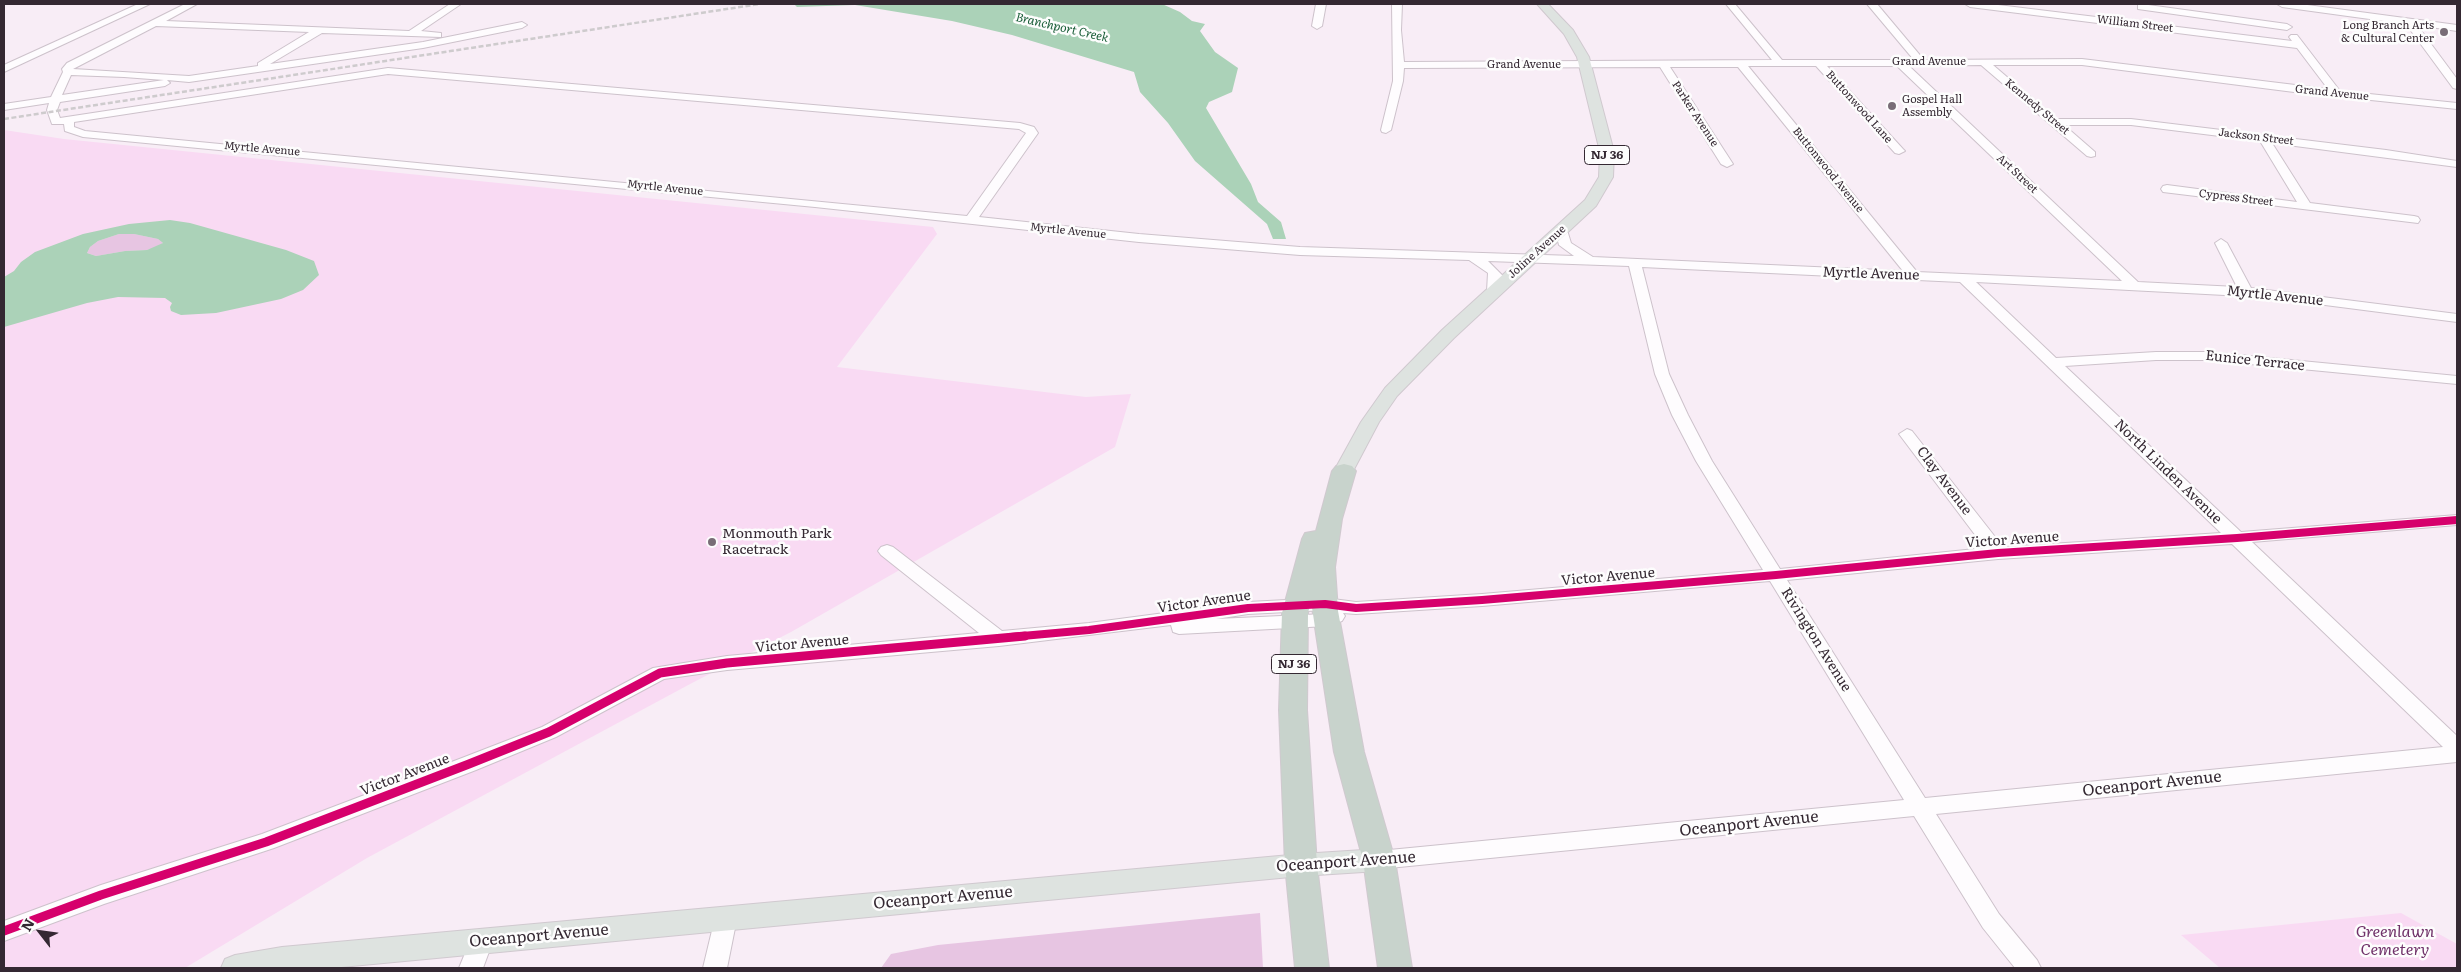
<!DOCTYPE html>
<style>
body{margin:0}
#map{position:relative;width:2461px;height:972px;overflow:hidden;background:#f8edf6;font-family:Literata,serif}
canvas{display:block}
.frame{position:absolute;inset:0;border:5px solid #342832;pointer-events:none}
.north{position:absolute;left:15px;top:907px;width:50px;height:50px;-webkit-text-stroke:4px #fdfdfd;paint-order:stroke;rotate:300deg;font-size:14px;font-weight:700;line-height:20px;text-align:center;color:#342832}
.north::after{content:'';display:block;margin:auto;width:18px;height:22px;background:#342832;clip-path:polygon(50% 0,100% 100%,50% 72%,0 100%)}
</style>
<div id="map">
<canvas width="2461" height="972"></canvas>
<div class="frame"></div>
<div class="north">N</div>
</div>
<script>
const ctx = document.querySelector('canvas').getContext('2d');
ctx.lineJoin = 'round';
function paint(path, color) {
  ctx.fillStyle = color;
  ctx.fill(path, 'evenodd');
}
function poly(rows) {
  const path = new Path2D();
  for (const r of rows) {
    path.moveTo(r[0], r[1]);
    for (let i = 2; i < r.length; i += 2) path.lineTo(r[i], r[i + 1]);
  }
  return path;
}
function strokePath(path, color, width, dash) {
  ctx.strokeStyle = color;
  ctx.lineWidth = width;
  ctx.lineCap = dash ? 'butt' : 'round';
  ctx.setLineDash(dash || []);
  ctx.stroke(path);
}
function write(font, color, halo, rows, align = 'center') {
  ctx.font = font + ' Literata,serif';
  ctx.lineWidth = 5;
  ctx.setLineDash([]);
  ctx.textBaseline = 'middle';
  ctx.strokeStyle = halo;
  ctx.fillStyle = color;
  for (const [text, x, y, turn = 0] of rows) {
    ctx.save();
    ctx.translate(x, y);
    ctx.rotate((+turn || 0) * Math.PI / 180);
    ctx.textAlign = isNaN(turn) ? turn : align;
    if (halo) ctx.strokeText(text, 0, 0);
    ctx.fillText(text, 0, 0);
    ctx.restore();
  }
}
const green = poly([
 [4,130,64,139,933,227,937,234,837,367,1086,397,1131,394,1115,447,791,632,692,683,367,858,185,968,4,968],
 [2401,913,2457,944,2457,968,2220,968,2181,935]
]);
const forest = poly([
 [119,234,134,234,158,239,163,243,158,247,147,250,125,251,96,256,87,253,90,247,98,241],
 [1260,913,1263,968,881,968,891,954,938,945]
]);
const water = poly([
 [794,4,1162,4,1180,12,1192,21,1205,24,1200,31,1215,52,1238,68,1232,92,1209,102,1206,108,1251,184,1258,202,1281,222,1286,239,1273,239,1267,224,1195,161,1168,123,1140,92,1134,72,1012,35,952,21,855,5,797,7],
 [170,220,190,223,286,250,314,261,319,275,303,290,281,299,216,313,181,315,171,311,170,307,172,303,165,298,118,297,87,303,4,327,4,277,14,271,21,262,35,252,83,234,129,224],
 [119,234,134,234,158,239,163,243,147,250,125,251,96,256,87,253,90,247,98,241]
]);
const minor = poly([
 [138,4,150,4,4,72,4,65,138,4],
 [185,4,197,4,166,21,409,31,450,4,461,4,421,31,441,33,441,37,322,33,270,64,423,42,522,22,527,25,522,28,423,48,189,82,167,80,170,83,165,86,60,102,57,110,60,118,388,68,1020,123,1034,127,1038,133,979,217,1139,234,1300,247,1574,256,1559,245,1555,230,1561,226,1567,230,1571,243,1593,257,1903,271,1738,67,1670,67,1733,164,1727,167,1721,164,1660,67,1404,68,1403,81,1391,130,1386,133,1382,132,1381,130,1393,81,1392,4,1402,4,1401,30,1404,62,1772,60,1726,4,1735,4,1782,60,1914,60,1867,4,1877,4,1924,60,2082,59,2328,89,2297,48,1970,7,1965,4,1990,4,2292,41,2289,37,2291,35,2297,35,2340,91,2457,103,2457,109,2294,92,2082,65,1993,65,2056,119,2131,119,2386,150,2457,161,2457,167,2272,143,2310,203,2414,216,2418,217,2420,220,2418,223,2163,192,2161,189,2163,186,2167,185,2297,202,2260,141,2131,125,2064,125,2095,152,2095,156,2091,157,2087,156,1981,65,1909,66,2138,282,2237,287,2215,243,2221,239,2227,243,2251,288,2457,314,2457,322,2263,297,1976,282,2056,358,2156,352,2208,352,2457,376,2457,384,2208,360,2156,360,2065,366,2241,532,2457,515,2457,525,2252,542,2457,736,2457,762,1936,814,1999,914,2037,960,2041,968,2015,968,1983,928,1914,816,1379,869,1371,867,1368,860,1371,853,1379,851,1904,800,1770,581,1482,606,1356,614,1343,613,1345,616,1342,621,1327,626,1179,634,1173,632,1171,625,999,646,727,670,664,679,556,737,476,770,274,848,104,904,4,941,4,921,101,885,262,834,462,758,542,727,653,668,727,656,979,633,881,555,878,551,881,547,887,545,893,547,1002,631,1089,623,1248,602,1325,598,1356,602,1482,594,1763,570,1696,461,1672,415,1655,374,1629,266,1488,261,1503,276,1501,291,1494,295,1487,291,1488,273,1469,260,1300,255,1139,242,815,207,83,137,65,131,64,124,52,124,47,110,49,103,4,110,4,104,51,97,63,72,62,69,67,63,185,4],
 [156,26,309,32,258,63,258,66,189,76,73,69,156,26],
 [1748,66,1816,66,1895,153,1899,154,1905,151,1903,149,1827,66,1897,66,2122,281,1917,272,1748,66],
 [388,74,1019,129,1026,133,967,216,85,131,74,127,74,122,388,74],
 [71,75,124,77,164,80,62,95,71,75],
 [1642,267,1960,282,2221,533,2003,547,1912,431,1907,429,1899,434,1985,548,1780,569,1712,461,1688,415,1669,374,1642,267],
 [2232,544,2443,747,1925,798,1787,580,1998,559,2232,544],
 [1325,610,1331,611,1325,614,1216,619,1248,614,1325,610],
 [1316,4,1326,4,1322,26,1317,29,1312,26,1316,4],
 [2141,4,2287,24,2292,27,2287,30,2138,9,2138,5,2141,4],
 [2277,4,2300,4,2457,25,2457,31,2417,25,2457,79,2457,89,2453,88,2406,24,2282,7,2277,4],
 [726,908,734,911,737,918,727,968,703,968,715,918,718,911,726,908],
 [481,931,489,934,493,941,483,968,459,968,473,934,481,931]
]);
const major = poly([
 [1537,4,1548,4,1573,30,1589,57,1614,152,1613,177,1596,206,1454,338,1397,396,1379,422,1351,475,1344,477,1337,475,1334,471,1361,422,1385,388,1442,330,1585,200,1599,177,1600,152,1577,57,1564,34,1537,4],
 [1379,849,1388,852,1392,860,1388,868,1379,871,1301,876,331,968,221,968,225,959,235,955,282,947,1301,854,1379,849]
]);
const highway = poly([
 [1344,464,1352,466,1356,471,1342,519,1335,567,1338,611,1364,752,1395,860,1412,968,1378,968,1363,860,1334,752,1311,601,1308,613,1307,710,1317,865,1329,968,1295,968,1285,865,1279,710,1282,613,1302,539,1305,533,1316,531,1332,471,1336,466,1344,464]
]);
const rail = poly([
 [4,119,760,4]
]);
const cyclewayFar1 = poly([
 [1011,637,1089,630,1248,608,1325,604,1356,608,1482,600,1776,575,1998,553,2237,538,2457,520]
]);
const cycleway = poly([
 [4,931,101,895,266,842,469,764,549,732,660,673,727,663,1025,636]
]);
const markers = [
 [2444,32,5,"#796d77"],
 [1892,106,5,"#796d77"],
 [712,542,5,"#796d77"]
];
const farStreetnames = [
 ["William Street",2135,24,7],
 ["Grand Avenue",1929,62],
 ["Grand Avenue",1524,65],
 ["Grand Avenue",2332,93,6],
 ["Buttonwood Lane",1859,107,48],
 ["Kennedy Street",2037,107,40],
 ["Parker Avenue",1695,114,57],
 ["Jackson Street",2256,137,7],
 ["Myrtle Avenue",262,149,5],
 ["Buttonwood Avenue",1828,170,51],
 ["Art Street",2017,174,43],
 ["Myrtle Avenue",665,188,6],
 ["Cypress Street",2236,198,7],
 ["Myrtle Avenue",1068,231,6],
 ["Joline Avenue",1537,252,-42]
];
const farPoinames = [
 ["Long Branch Arts",2434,26],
 ["& Cultural Center",2434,39],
 ["Gospel Hall",1902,100,"left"],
 ["Assembly",1902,113,"left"]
];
const farWaternames = [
 ["Branchport Creek",1062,28,13]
];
const shields = [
 [1607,155,45],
 [1294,664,45]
];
const shieldNames = [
 ["NJ 36",1607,155],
 ["NJ 36",1294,664]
];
const streetNames = [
 ["Myrtle Avenue",1871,274,2],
 ["Myrtle Avenue",2275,296,6],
 ["Eunice Terrace",2255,361,6],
 ["North Linden Avenue",2168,472,44],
 ["Clay Avenue",1944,481,53],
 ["Victor Avenue",2012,540,-4],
 ["Victor Avenue",1608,577,-5],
 ["Victor Avenue",1204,602,-8],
 ["Rivington Avenue",1816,640,58],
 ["Victor Avenue",802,644,-5],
 ["Victor Avenue",405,775,-21]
];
const poiNames = [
 ["Monmouth Park",722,534],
 ["Racetrack",722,550]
];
const nearStreetnames = [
 ["Oceanport Avenue",2152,784,-6],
 ["Oceanport Avenue",1749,824,-6],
 ["Oceanport Avenue",1346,862,-4],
 ["Oceanport Avenue",943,898,-5],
 ["Oceanport Avenue",539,936,-5]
];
const nearParknames = [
 ["Greenlawn",2395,932],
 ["Cemetery",2395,950]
];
paint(green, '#f9daf3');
paint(forest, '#e7c5e2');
paint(water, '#abd2b8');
strokePath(minor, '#cdc2cb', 2);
strokePath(major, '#d0c9cf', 2);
strokePath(highway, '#d0c9cf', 2);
paint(minor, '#fefcfe');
paint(major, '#dee3e0');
paint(highway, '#c8d3cc');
strokePath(rail, '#cecbcd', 2.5, [5, 2.5]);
strokePath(cyclewayFar1, '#d6006c', 8);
strokePath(cycleway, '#d6006c', 9);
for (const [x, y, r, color] of markers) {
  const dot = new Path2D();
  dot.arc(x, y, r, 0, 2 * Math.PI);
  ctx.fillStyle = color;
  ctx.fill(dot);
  strokePath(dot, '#fdfdfd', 2);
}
write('11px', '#342832', '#fdfdfd', farStreetnames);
write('11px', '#342832', '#fdfdfd', farPoinames, 'right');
write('italic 12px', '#175c36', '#fdfdfd', farWaternames);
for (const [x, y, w] of shields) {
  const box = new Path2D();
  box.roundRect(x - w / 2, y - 9.5, w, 19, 4);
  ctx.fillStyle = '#fdfdfd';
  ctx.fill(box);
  strokePath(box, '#342832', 1);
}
write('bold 12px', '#342832', null, shieldNames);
write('14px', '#342832', '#fdfdfd', streetNames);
write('14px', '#342832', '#fdfdfd', poiNames, 'left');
write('16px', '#342832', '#fdfdfd', nearStreetnames);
write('italic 16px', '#703169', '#fdfdfd', nearParknames);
</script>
